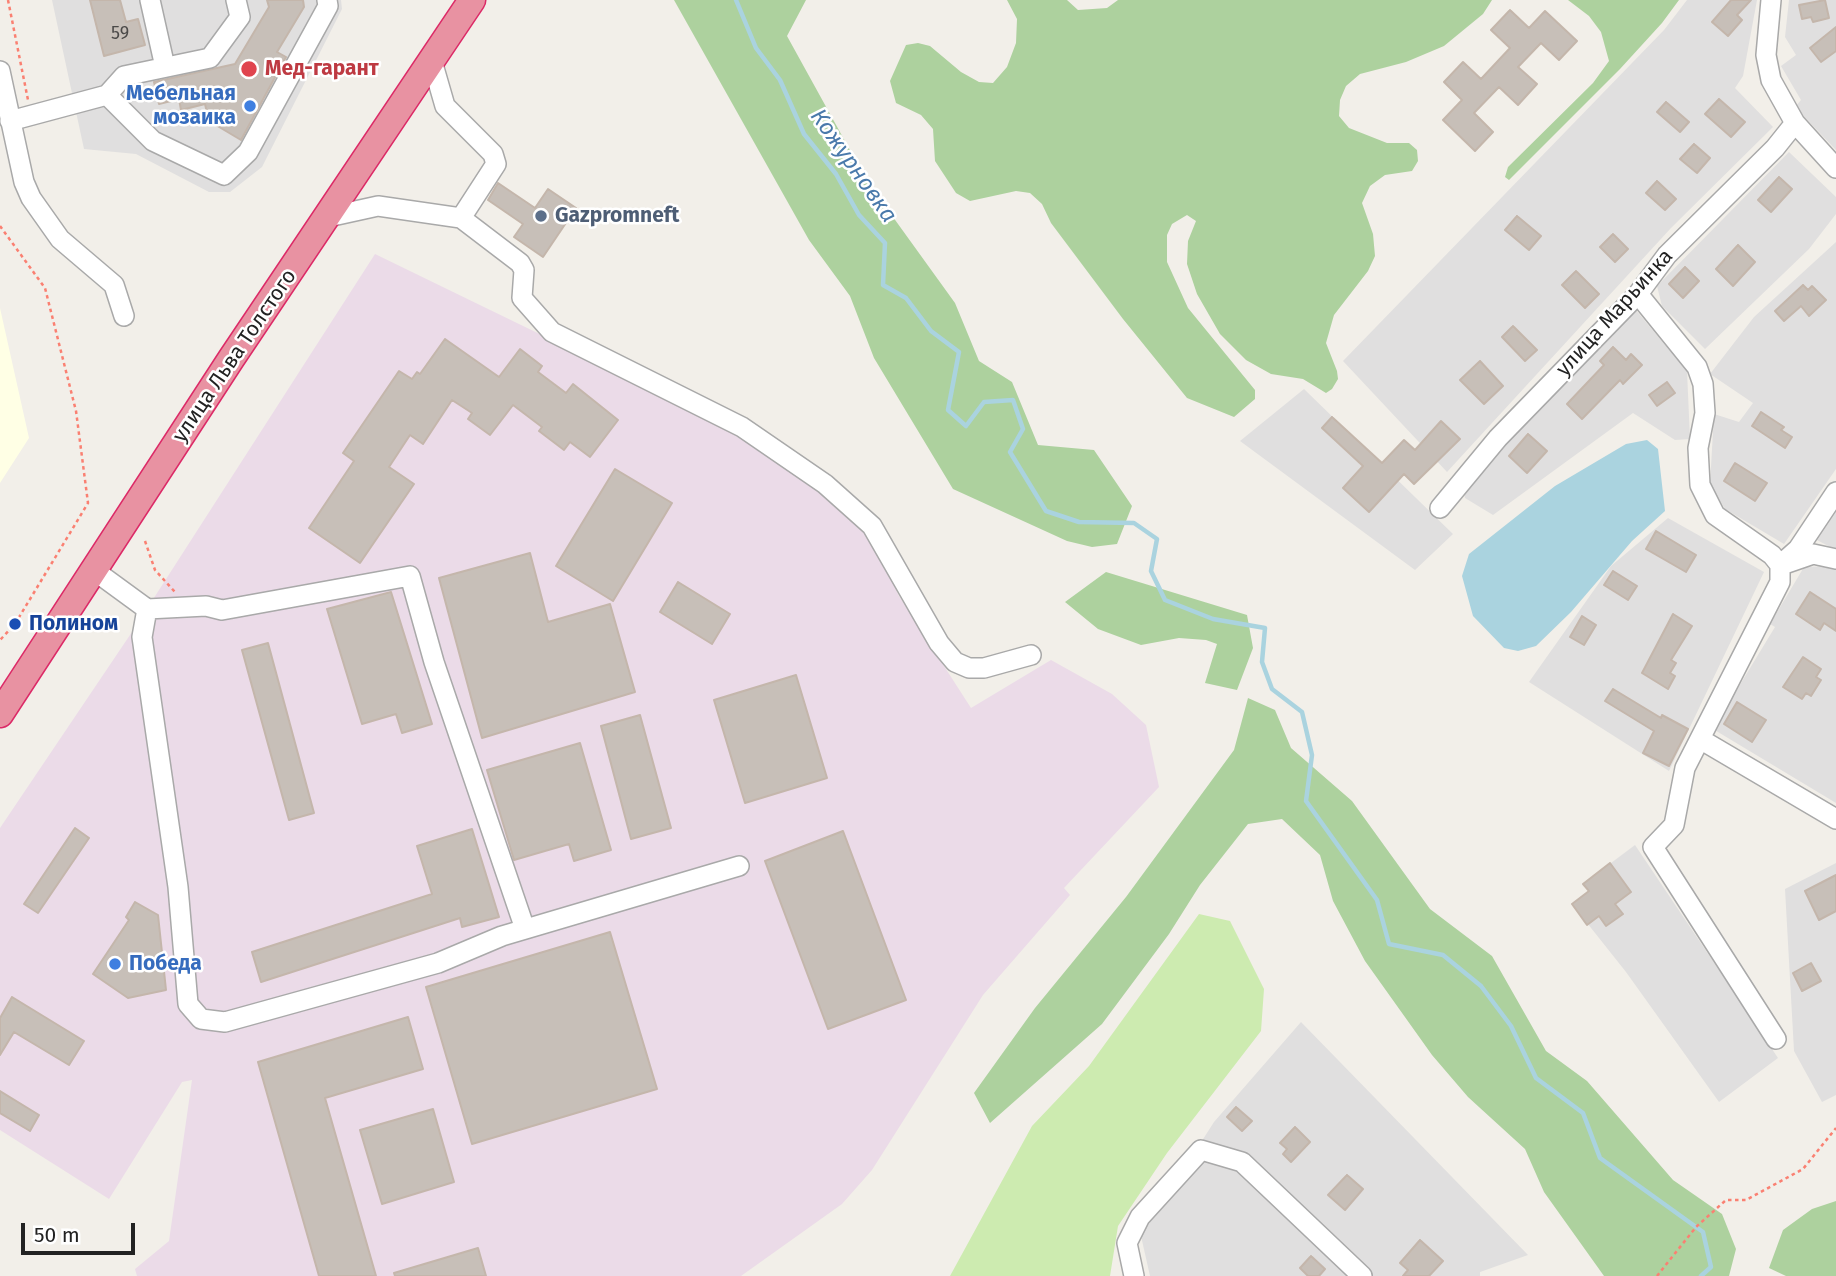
<!DOCTYPE html>
<meta charset="utf-8">
<style>
body{margin:0}
#map{position:relative;width:1836px;height:1276px;overflow:hidden;background:#f2efe9;font-family:"Fira Sans",sans-serif}
canvas{display:block}
.scale{position:absolute;left:21px;top:1223px;width:114px;height:32px;box-sizing:border-box;border:4px solid #222;border-top:0;padding-left:9px;font-size:21px;line-height:24px;white-space:nowrap;color:#222;-webkit-text-stroke:5px #fff;paint-order:stroke}
</style>
<div id="map">
<canvas width="1836" height="1276"></canvas>
<div class="scale">50 m</div>
</div>
<script>
const ctx = document.querySelector('canvas').getContext('2d');
ctx.lineJoin = 'round';
function paint(path, color) {
  ctx.fillStyle = color;
  ctx.fill(path, 'evenodd');
}
function poly(rows) {
  const path = new Path2D();
  for (const r of rows) {
    path.moveTo(r[0], r[1]);
    for (let i = 2; i < r.length; i += 2) path.lineTo(r[i], r[i + 1]);
  }
  return path;
}
function strokePath(path, color, width, dash) {
  ctx.strokeStyle = color;
  ctx.lineWidth = width;
  ctx.lineCap = dash ? 'butt' : 'round';
  ctx.setLineDash(dash || []);
  ctx.stroke(path);
}
function write(font, color, halo, rows, align = 'center') {
  ctx.font = font + ' "Fira Sans",sans-serif';
  ctx.lineWidth = 5;
  ctx.setLineDash([]);
  ctx.textBaseline = 'middle';
  ctx.strokeStyle = halo;
  ctx.fillStyle = color;
  for (const [text, x, y, turn = 0] of rows) {
    ctx.save();
    ctx.translate(x, y);
    ctx.rotate((+turn || 0) * Math.PI / 180);
    ctx.textAlign = isNaN(turn) ? turn : align;
    if (halo) ctx.strokeText(text, 0, 0);
    ctx.fillText(text, 0, 0);
    ctx.restore();
  }
}
const residential = poly([
 [52,0,341,0,342,9,262,167,230,192,209,192,136,154,84,149],
 [1687,0,1757,0,1743,76,1735,88,1773,127,1671,228,1447,472,1343,361,1664,30],
 [1789,0,1836,0,1836,150,1795,107,1801,100,1781,66,1796,55,1785,37],
 [1789,152,1836,197,1836,214,1809,249,1705,349,1662,306,1657,286],
 [1836,242,1836,469,1784,544,1725,509,1710,484,1714,414,1739,422,1753,403,1710,374,1754,317],
 [1635,309,1687,371,1690,439,1675,440,1633,413,1493,515,1465,498,1463,487],
 [1304,389,1453,534,1415,570,1240,441],
 [1836,502,1836,550,1813,538],
 [1668,518,1764,572,1669,771,1529,682,1611,566],
 [1828,566,1836,570,1836,803,1713,729,1775,627,1770,624,1804,567],
 [1635,845,1778,1058,1719,1102,1626,972,1572,904,1589,892,1583,884],
 [1836,863,1836,1095,1822,1102,1794,1051,1785,889],
 [1301,1022,1528,1255,1480,1272,1480,1276,1150,1276,1141,1236,1214,1122]
]);
const industrial = poly([
 [375,254,739,431,782,459,867,530,899,596,971,708,1051,660,1112,694,1146,725,1159,787,1064,888,1070,895,983,995,872,1170,842,1204,741,1276,137,1276,135,1269,169,1241,192,1080,182,1082,109,1199,0,1130,0,828,132,632]
]);
const education = poly([
 [0,308,29,438,0,483]
]);
const grass = poly([
 [1199,914,1230,921,1264,989,1261,1031,1167,1153,1118,1226,1110,1276,950,1276,1032,1126,1089,1066]
]);
const forest = poly([
 [674,0,806,0,787,36,867,181,955,303,979,361,1012,382,1038,445,1094,450,1132,506,1117,544,1092,547,1067,541,953,489,874,358,850,296,809,240],
 [1007,0,1067,0,1078,10,1107,8,1118,0,1492,0,1483,14,1444,46,1406,62,1360,74,1346,86,1340,100,1339,116,1349,128,1387,143,1409,143,1417,150,1418,161,1412,171,1385,175,1370,186,1362,203,1373,234,1375,256,1368,271,1334,315,1326,343,1337,371,1338,379,1332,389,1326,393,1303,379,1271,374,1246,360,1220,334,1197,294,1187,264,1188,241,1196,221,1187,215,1172,224,1167,235,1167,262,1188,308,1255,390,1255,399,1234,417,1187,398,1123,319,1051,223,1042,204,1030,193,1016,191,970,201,956,193,935,161,933,129,921,115,896,103,890,81,906,45,918,43,930,46,961,72,979,82,993,83,1007,67,1016,43,1017,19],
 [1568,0,1679,0,1662,23,1620,69,1509,180,1505,177,1508,167,1593,83,1609,61,1601,32,1589,16],
 [1106,572,1247,615,1253,648,1237,690,1205,683,1217,644,1206,640,1179,638,1141,645,1098,629,1065,602],
 [1248,698,1275,710,1291,748,1352,801,1430,909,1492,956,1546,1051,1587,1081,1673,1180,1722,1214,1736,1249,1729,1276,1604,1276,1544,1192,1525,1149,1468,1097,1432,1055,1365,961,1333,901,1320,855,1282,819,1248,824,1200,885,1169,934,1102,1024,990,1123,974,1093,1035,1008,1126,897,1234,750],
 [1836,1201,1836,1276,1786,1276,1769,1268,1783,1230,1812,1209]
]);
const water = poly([
 [1647,440,1658,449,1665,511,1632,541,1571,612,1536,646,1518,651,1504,648,1473,616,1462,576,1469,554,1555,486,1626,444]
]);
const stream = poly([
 [736,0,756,48,780,80,804,134,836,174,859,215,885,243,883,285,906,298,931,331,959,352,948,410,966,426,984,402,1013,400,1023,429,1010,452,1046,511,1079,522,1134,523,1157,539,1151,571,1165,600,1213,619,1265,628,1262,662,1272,689,1302,712,1312,755,1306,801,1377,900,1389,944,1443,955,1481,986,1511,1026,1536,1078,1583,1113,1600,1158,1703,1232,1711,1267,1701,1276]
]);
const building = poly([
 [90,0,120,0,126,22,138,19,145,45,104,56,90,0],
 [267,0,303,0,304,7,277,52,286,57,241,140,209,121,205,104,181,110,179,99,159,104,154,82,235,64,269,7,267,0],
 [1731,0,1751,0,1737,15,1742,20,1728,36,1712,22,1731,0],
 [1825,0,1829,18,1813,22,1811,17,1802,19,1799,5,1825,0],
 [1510,10,1529,28,1545,11,1577,41,1559,60,1541,43,1518,67,1537,84,1518,105,1499,87,1474,113,1493,132,1475,151,1443,120,1462,100,1444,82,1463,62,1481,79,1510,48,1491,30,1510,10],
 [1836,27,1836,51,1821,62,1810,48,1836,27],
 [1719,99,1745,122,1731,137,1705,114,1719,99],
 [1666,102,1689,122,1680,132,1657,112,1666,102],
 [1694,144,1710,158,1697,173,1680,159,1694,144],
 [1779,177,1792,189,1771,212,1758,200,1779,177],
 [1657,181,1676,199,1665,210,1646,193,1657,181],
 [498,183,535,208,548,189,576,208,543,257,514,237,523,224,488,200,498,183],
 [1517,216,1541,236,1529,250,1505,230,1517,216],
 [1613,234,1628,249,1615,262,1600,247,1613,234],
 [1738,245,1755,262,1733,286,1716,269,1738,245],
 [1685,267,1699,281,1683,298,1669,284,1685,267],
 [1576,271,1599,294,1585,308,1562,285,1576,271],
 [1803,285,1808,290,1812,286,1826,300,1809,316,1801,306,1784,321,1775,311,1803,285],
 [1513,326,1537,350,1525,361,1502,337,1513,326],
 [445,339,499,377,520,349,542,366,538,372,566,393,573,384,618,420,590,457,570,442,564,450,539,431,542,427,513,405,490,435,468,419,472,413,452,400,423,444,410,435,389,467,414,484,360,563,309,528,354,461,343,453,399,371,412,379,417,372,420,374,445,339],
 [1613,347,1626,360,1631,354,1642,365,1623,384,1620,380,1582,419,1567,404,1604,365,1600,361,1613,347],
 [1480,361,1503,386,1484,404,1460,380,1480,361],
 [1667,382,1675,393,1657,406,1649,395,1667,382],
 [1761,412,1784,427,1781,430,1792,437,1785,448,1752,426,1761,412],
 [1332,417,1382,463,1404,440,1415,450,1441,421,1460,439,1414,484,1404,474,1369,512,1343,488,1363,466,1322,428,1332,417],
 [1528,434,1547,451,1527,473,1509,456,1528,434],
 [1735,463,1767,483,1755,501,1724,481,1735,463],
 [615,469,672,503,613,601,556,566,615,469],
 [1656,531,1696,555,1686,572,1646,549,1656,531],
 [530,553,548,622,610,604,635,692,482,738,439,578,530,553],
 [1613,571,1637,586,1628,600,1604,585,1613,571],
 [678,582,730,614,712,644,660,612,678,582],
 [391,592,432,724,402,733,396,714,362,724,327,609,391,592],
 [1810,592,1836,609,1836,631,1824,623,1820,630,1796,614,1810,592],
 [1673,614,1692,626,1671,660,1676,663,1670,673,1675,676,1668,689,1642,673,1673,614],
 [1582,616,1596,625,1584,645,1570,637,1582,616],
 [268,643,314,813,289,820,242,650,268,643],
 [1803,657,1821,669,1816,677,1821,680,1811,696,1806,693,1802,699,1783,687,1803,657],
 [796,675,827,778,745,803,714,700,796,675],
 [1613,689,1661,718,1662,715,1688,729,1669,766,1643,753,1654,731,1605,701,1613,689],
 [1737,702,1766,720,1752,742,1724,724,1737,702],
 [640,715,671,828,631,839,601,726,640,715],
 [580,743,611,850,574,861,569,844,514,860,487,770,580,743],
 [75,828,89,838,38,913,24,904,75,828],
 [472,829,499,917,462,927,460,918,261,982,252,952,432,894,417,846,472,829],
 [843,831,906,1000,828,1029,765,861,843,831],
 [1610,863,1631,892,1615,904,1623,914,1606,926,1599,916,1587,925,1572,904,1589,891,1583,884,1610,863],
 [1836,875,1836,911,1819,920,1805,891,1836,875],
 [135,902,158,915,166,990,128,998,93,974,129,920,126,917,135,902],
 [610,932,657,1089,472,1144,426,987,610,932],
 [1811,963,1821,981,1802,991,1793,973,1811,963],
 [12,997,84,1041,69,1065,14,1032,0,1055,0,1018,12,997],
 [408,1017,423,1069,325,1098,376,1276,319,1276,258,1062,408,1017],
 [0,1091,39,1115,30,1131,0,1113,0,1091],
 [1236,1107,1252,1121,1242,1131,1227,1117,1236,1107],
 [433,1109,454,1182,382,1204,360,1130,433,1109],
 [1295,1127,1310,1142,1291,1162,1283,1154,1287,1149,1280,1143,1295,1127],
 [1347,1175,1363,1189,1345,1210,1328,1195,1347,1175],
 [1420,1240,1443,1261,1429,1276,1403,1276,1408,1270,1400,1263,1420,1240],
 [478,1248,486,1276,395,1276,394,1273,478,1248],
 [1311,1256,1325,1269,1319,1276,1308,1276,1300,1268,1311,1256]
]);
const path = poly([
 [8,0,28,100],
 [0,226,45,288,76,411,88,503,15,624,0,640],
 [145,541,155,570,175,592],
 [1657,1276,1696,1227,1726,1200,1746,1200,1803,1169,1836,1128]
]);
const minor = poly([
 [150,0,165,67],
 [1771,0,1766,55,1771,80,1795,123,1836,168],
 [0,71,24,182,31,198,60,239,114,285,124,316],
 [107,95,153,141,224,175,248,152,328,6,327,0],
 [10,121,107,95,124,76,210,58,240,17,236,0],
 [328,217,378,206,461,218,496,164,493,154,445,106,432,61],
 [461,218,520,263,524,270,522,298,552,332,742,427,825,484,872,526,939,643,955,662,969,668,984,668,1031,655],
 [1638,294,1697,367,1703,384,1705,413,1698,448,1700,485,1715,515,1772,555,1780,565,1780,582,1685,768,1674,825,1653,847,1776,1039],
 [1440,508,1498,438,1638,294,1667,255,1775,148,1795,123],
 [1787,563,1813,554,1836,559],
 [1780,565,1798,549,1836,492],
 [95,571,147,609,142,637,178,887,188,1004,201,1019,225,1022,438,963,502,936,739,866],
 [147,609,206,606,222,610,410,576,434,662,525,929],
 [1700,739,1836,819],
 [1134,1276,1127,1243,1140,1217,1201,1150,1242,1162,1362,1276]
]);
const highway = poly([
 [0,714,231,359,472,0]
]);
const markers = [
 [249,69,9,"#e0444e"],
 [250,106,7,"#3f7fe0"],
 [541,216,7,"#5c6f8a"],
 [15,624,7,"#1a4fb4"],
 [115,964,7,"#3f7fe0"]
];
const numberNames = [
 ["59",120,34]
];
const healthNames = [
 ["Мед-гарант",265,69]
];
const shopNames = [
 ["Мебельная",236,94],
 ["мозаика",236,118],
 ["Победа",129,964,"left"]
];
const serviceNames = [
 ["Gazpromneft",555,216]
];
const streetNames = [
 ["улица Марьинка",1615,313,-48],
 ["улица Льва Толстого",235,356,-56]
];
const transitNames = [
 ["Полином",29,624]
];
const waterNames = [
 ["Кожурновка",853,166,55]
];
paint(residential, '#e0dfdf');
paint(industrial, '#ebdbe8');
paint(education, '#ffffe5');
paint(grass, '#cdebb0');
paint(forest, '#add19e');
paint(water, '#aad3df');
strokePath(stream, '#aad3df', 4.5);
paint(building, '#c7bfb8');
strokePath(building, '#c4b6ab', 2);
strokePath(minor, '#a9a9a9', 22);
strokePath(highway, '#dc2a67', 29);
strokePath(path, '#fa8072', 2.5, [3.5, 3.5]);
strokePath(minor, '#fff', 19);
strokePath(highway, '#e892a2', 26);
for (const [x, y, r, color] of markers) {
  const dot = new Path2D();
  dot.arc(x, y, r, 0, 2 * Math.PI);
  ctx.fillStyle = color;
  ctx.fill(dot);
  strokePath(dot, '#fff', 2.5);
}
write('18px', '#4b4948', null, numberNames);
write('bold 21px', '#be3a42', '#fff', healthNames, 'left');
write('bold 21px', '#366cbe', '#fff', shopNames, 'right');
write('bold 21px', '#4e5e75', '#fff', serviceNames, 'left');
write('21px', '#222', '#fff', streetNames);
write('bold 21px', '#164399', '#fff', transitNames, 'left');
write('italic 23px', '#4a7aab', '#fff', waterNames);
</script>
